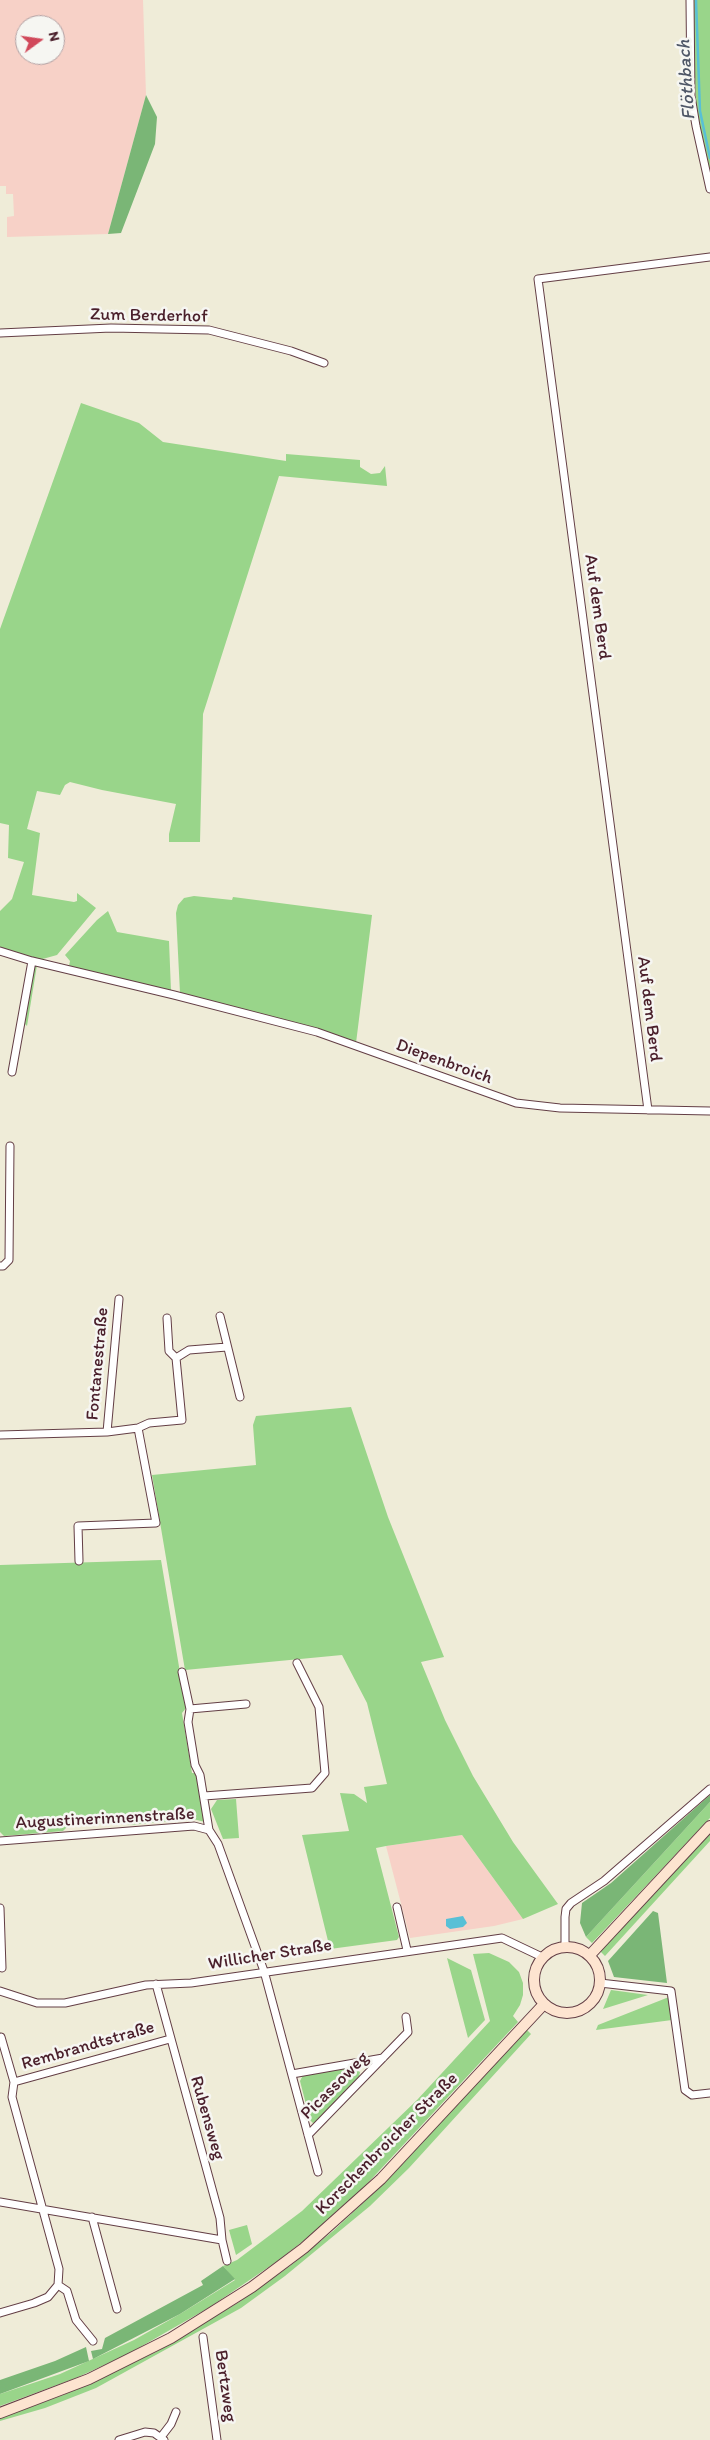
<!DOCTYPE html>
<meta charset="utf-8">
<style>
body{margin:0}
#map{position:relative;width:710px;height:2440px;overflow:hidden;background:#efecd8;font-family:Itim,sans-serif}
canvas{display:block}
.north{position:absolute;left:15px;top:15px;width:50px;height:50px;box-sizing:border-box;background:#f6f6f2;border:1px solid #b1a0a2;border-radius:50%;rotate:76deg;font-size:14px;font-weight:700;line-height:20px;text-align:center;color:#4a1f2b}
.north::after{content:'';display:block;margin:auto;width:18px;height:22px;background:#d1495b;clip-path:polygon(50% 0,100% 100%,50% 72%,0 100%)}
</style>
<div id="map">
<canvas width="710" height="2440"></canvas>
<div class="north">N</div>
</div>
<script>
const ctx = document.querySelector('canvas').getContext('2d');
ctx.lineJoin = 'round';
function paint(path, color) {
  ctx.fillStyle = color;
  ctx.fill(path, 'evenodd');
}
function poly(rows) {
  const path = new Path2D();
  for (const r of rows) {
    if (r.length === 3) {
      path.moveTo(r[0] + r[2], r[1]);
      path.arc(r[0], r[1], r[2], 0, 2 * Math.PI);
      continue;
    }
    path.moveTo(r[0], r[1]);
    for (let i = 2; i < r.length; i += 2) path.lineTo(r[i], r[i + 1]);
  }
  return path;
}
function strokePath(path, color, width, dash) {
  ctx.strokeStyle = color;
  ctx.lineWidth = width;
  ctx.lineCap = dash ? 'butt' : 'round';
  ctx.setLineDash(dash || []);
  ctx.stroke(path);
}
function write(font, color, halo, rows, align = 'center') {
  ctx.font = font + ' Itim,sans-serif';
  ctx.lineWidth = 5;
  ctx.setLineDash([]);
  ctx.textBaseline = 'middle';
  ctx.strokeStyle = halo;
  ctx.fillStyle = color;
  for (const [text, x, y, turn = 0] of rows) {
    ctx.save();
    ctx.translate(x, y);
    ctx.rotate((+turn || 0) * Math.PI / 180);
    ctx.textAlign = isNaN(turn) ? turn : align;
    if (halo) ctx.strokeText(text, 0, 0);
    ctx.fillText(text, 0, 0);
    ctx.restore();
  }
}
const built = poly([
 [0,0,143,0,146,95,108,234,7,237,7,217,14,216,13,194,6,194,6,186,0,186],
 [25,25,55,25,55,55,25,55],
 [462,1835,523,1919,494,1926,410,1938,386,1846]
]);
const green = poly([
 [693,0,710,0,710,173,696,114],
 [81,403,139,423,163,442,286,461,286,454,360,460,360,467,371,474,380,473,385,466,387,486,279,476,203,714,200,842,169,842,169,834,176,804,102,790,70,782,65,785,60,795,37,791,27,829,40,833,32,895,74,902,77,901,77,893,96,908,57,955,39,960,0,947,0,911,12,899,24,862,8,858,9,825,0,823,0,629],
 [194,896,232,900,233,897,372,915,356,1043,318,1029,180,993,176,913,178,905,184,898],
 [108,911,117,932,169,941,171,991,69,966,70,961,65,955,97,920],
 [34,965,37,965,27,1026,25,1024],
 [351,1407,388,1517,444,1657,421,1662,445,1720,473,1776,513,1842,558,1904,523,1919,462,1835,386,1846,376,1848,399,1937,397,1940,330,1949,302,1835,349,1831,340,1793,354,1794,367,1803,364,1787,387,1784,367,1703,342,1655,185,1670,152,1475,256,1465,253,1425,256,1416],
 [161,1560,186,1708,182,1713,192,1773,197,1773,205,1822,193,1819,129,1825,125,1822,67,1827,63,1831,4,1836,0,1832,0,1565],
 [236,1799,239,1838,223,1839,211,1809,217,1800],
 [710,1802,710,1818,592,1943,586,1937],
 [710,1832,710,1841,605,1956,600,1951],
 [489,1953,509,1962,519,1972,523,1983,523,1995,520,2005,513,2016,518,2022,364,2187,321,2227,279,2260,210,2307,128,2354,76,2378,0,2406,0,2394,60,2374,134,2340,180,2314,235,2280,223,2266,237,2260,302,2211,417,2100,490,2021,473,1954],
 [447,1958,471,1970,485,2020,468,2038],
 [611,1990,648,1995,603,2009],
 [669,1997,672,2020,596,2030,598,2025],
 [527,2030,531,2034,409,2168,370,2206,285,2276,241,2308,96,2388,45,2408,0,2421,0,2418,63,2395,156,2352,239,2302,290,2266,333,2231,379,2188],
 [351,2067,360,2072,358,2081,317,2122,313,2123,310,2120,300,2081,303,2075],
 [247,2225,252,2244,236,2255,229,2230]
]);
const forest = poly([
 [146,95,157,117,155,144,121,233,108,234],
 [710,1795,710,1802,586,1937,580,1923,582,1903,611,1883],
 [653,1911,658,1913,667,1983,614,1977,608,1961],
 [223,2266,235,2279,180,2314,93,2359,91,2351,102,2349,105,2338,203,2285,201,2281],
 [86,2347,89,2361,0,2394,0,2380,55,2361]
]);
const water = poly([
 [463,1916,467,1923,463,1927,450,1929,446,1926,446,1919]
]);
const stream = poly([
 [696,0,700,111,710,158]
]);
const minor = poly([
 [690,0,691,96,696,126,710,189],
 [0,333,111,328,209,330,291,351,324,363],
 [0,951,32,961,174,995,317,1032,516,1103,560,1108,710,1111],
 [12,1072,32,961],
 [648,1110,538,279,710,257],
 [0,1266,3,1266,9,1260,10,1146],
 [220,1316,240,1397],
 [167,1318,169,1351,176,1358],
 [107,1432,138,1428,149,1423,182,1420,176,1358,189,1350,227,1347],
 [0,1435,107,1432,119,1299],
 [79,1561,78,1526,156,1523,138,1428],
 [182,1672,190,1709,188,1722,195,1765,200,1775,209,1830],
 [190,1709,246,1704],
 [204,1796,312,1788,325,1773,319,1707,297,1663],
 [0,1841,194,1826,209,1830,218,1844,264,1971,318,2172],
 [397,1907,407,1950],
 [0,1908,2,1968],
 [565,1946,565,1917,566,1909,571,1903,604,1881,710,1789],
 [600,1983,671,1991,685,2090,692,2095,710,2093],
 [156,1984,220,2218,222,2240,227,2261],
 [0,1991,37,2003,65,2003,146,1985,191,1983,502,1938,542,1957],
 [1,2037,14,2082],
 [292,2074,383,2058],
 [308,2135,408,2032,406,2017],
 [0,2202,222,2240],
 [92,2217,117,2309],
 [58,2285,67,2291,76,2320,93,2341],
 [0,2313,34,2303,48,2297,58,2285,59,2269,12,2097,14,2082,170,2039],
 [203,2337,217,2440],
 [161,2437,171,2424,176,2412],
 [119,2440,145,2432,154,2433,164,2440]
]);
const secondary = poly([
 [567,1980,33],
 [590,1955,710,1826],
 [0,2413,89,2379,171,2338,252,2287,304,2248,381,2179,544,2004]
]);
const streetNames = [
 ["Zum Berderhof",149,316,1],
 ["Auf dem Berd",597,607,82],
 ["Auf dem Berd",649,1009,83],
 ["Diepenbroich",444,1062,20],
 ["Fontanestraße",98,1364,-85],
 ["Augustinerinnenstraße",105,1819,-3],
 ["Willicher Straße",270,1955,-9],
 ["Rembrandtstraße",88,2046,-16],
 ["Picassoweg",335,2086,-45],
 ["Rubensweg",207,2118,74],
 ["Korschenbroicher Straße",387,2144,-45],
 ["Bertzweg",225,2386,82]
];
const waterNames = [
 ["Flöthbach",687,80,-94]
];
paint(built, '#f7d1c7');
paint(green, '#99d58a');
paint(forest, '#7ab676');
paint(water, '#58c0d6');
strokePath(stream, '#58c0d6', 2.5);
strokePath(minor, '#633e45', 9);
strokePath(secondary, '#633e45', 12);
strokePath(minor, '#fff', 7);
strokePath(secondary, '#fde4d0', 10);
write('18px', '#4a1f2b', '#f6f6f2', streetNames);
write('italic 19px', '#4f5767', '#f6f6f2', waterNames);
</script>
